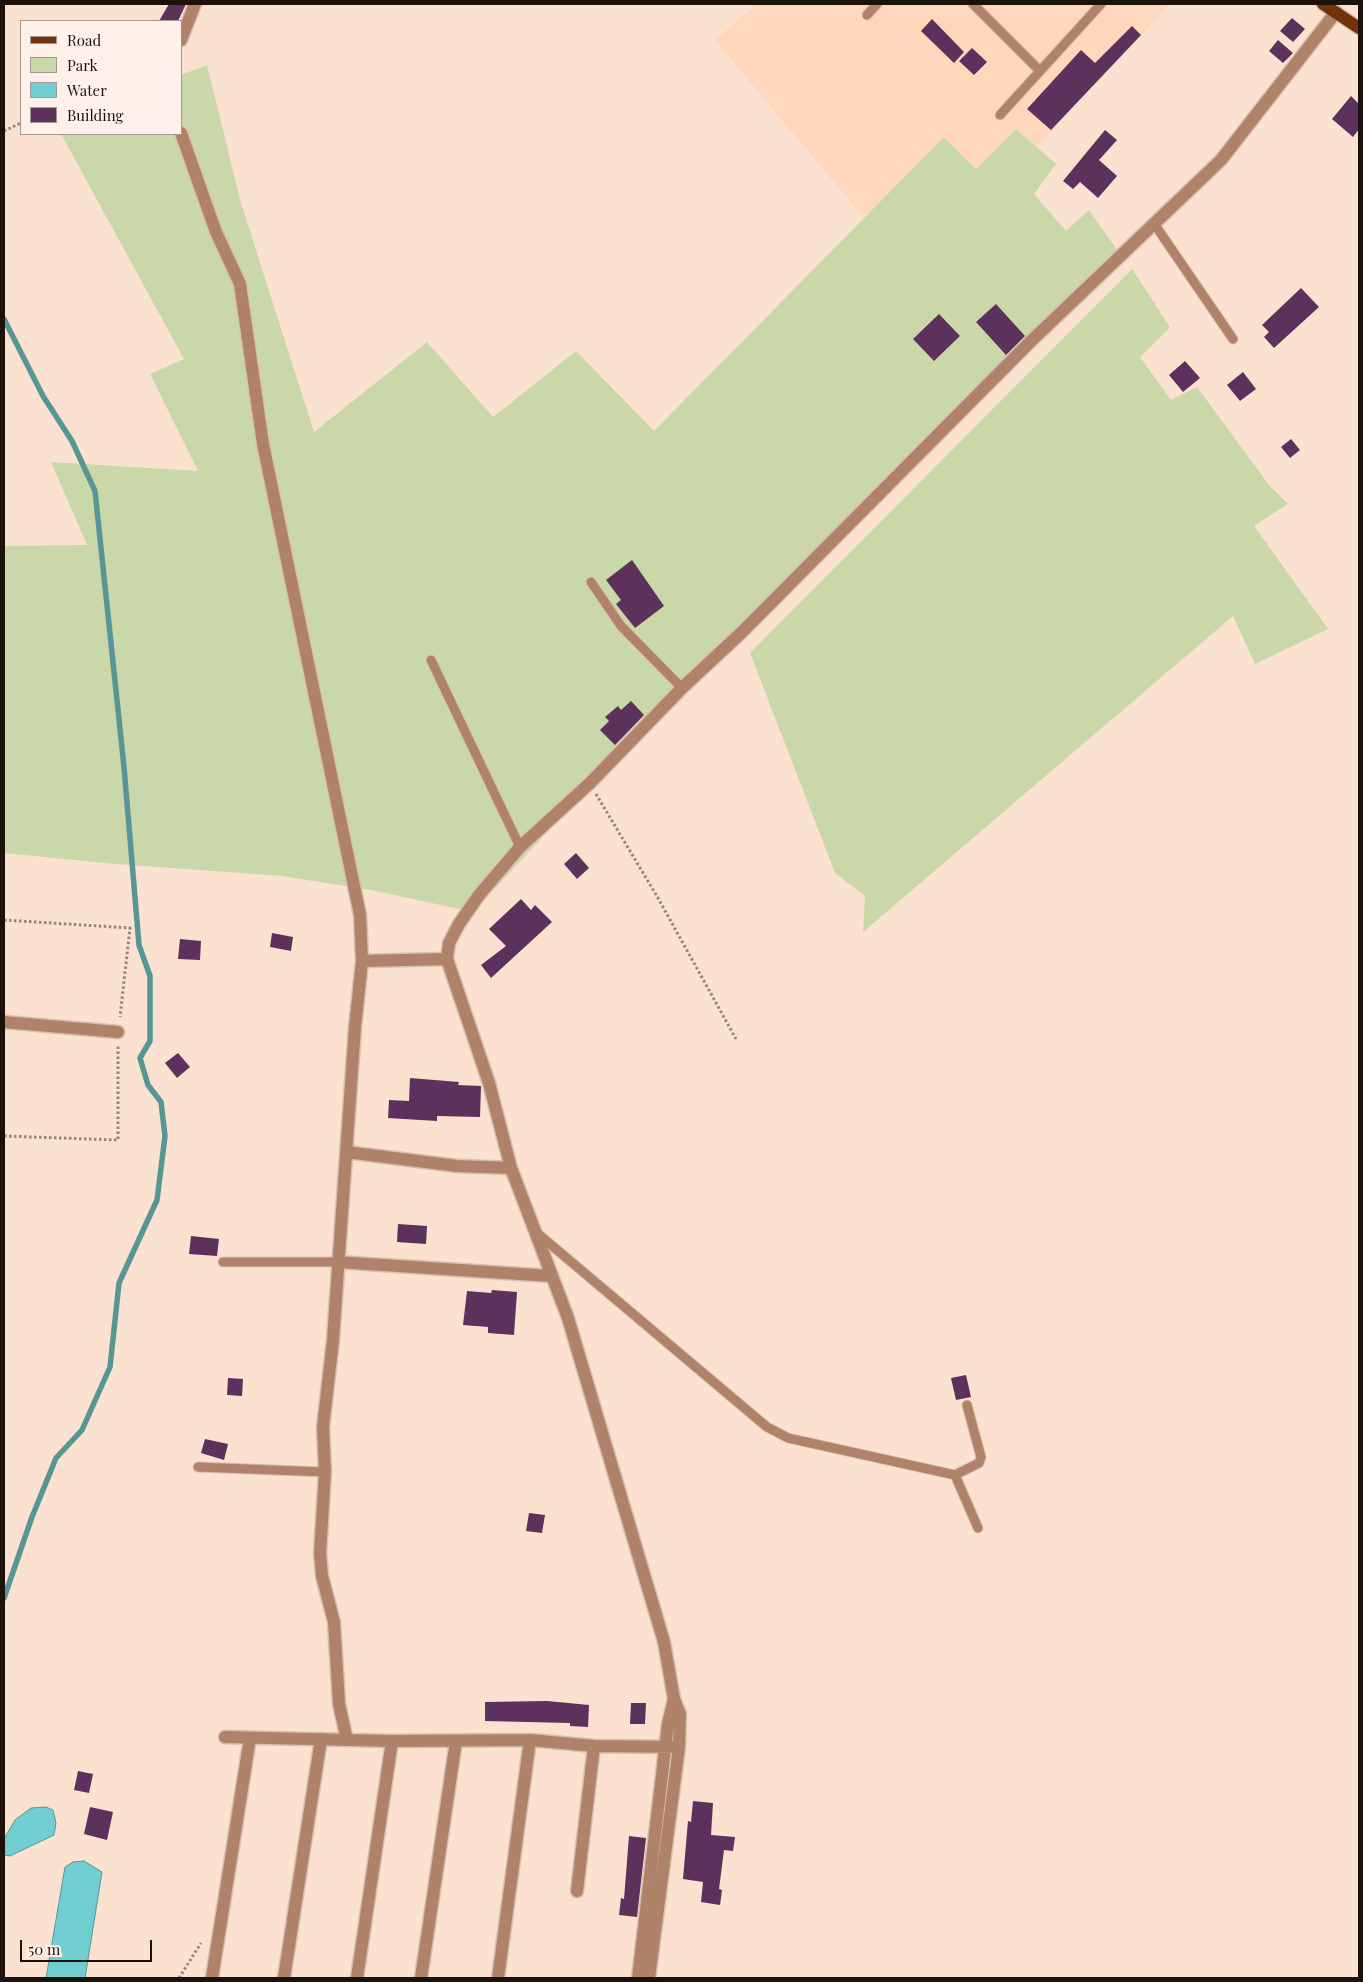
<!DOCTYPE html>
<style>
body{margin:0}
#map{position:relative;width:1363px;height:1982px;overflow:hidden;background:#fbe1d0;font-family:"Playfair Display",serif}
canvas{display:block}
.frame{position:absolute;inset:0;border:5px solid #1d120a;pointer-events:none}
.legend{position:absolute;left:20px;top:20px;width:162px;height:115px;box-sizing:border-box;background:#fff1e9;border:1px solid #a59890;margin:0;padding:6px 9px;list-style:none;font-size:15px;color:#1d120a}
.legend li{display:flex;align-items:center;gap:10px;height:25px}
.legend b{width:25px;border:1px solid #a59890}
.scale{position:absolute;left:20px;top:1940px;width:132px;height:22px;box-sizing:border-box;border:2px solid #1d120a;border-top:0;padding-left:6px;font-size:15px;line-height:18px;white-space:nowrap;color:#1d120a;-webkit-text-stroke:4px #fff1e9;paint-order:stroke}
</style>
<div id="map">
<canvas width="1363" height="1982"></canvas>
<div class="frame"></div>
<ul class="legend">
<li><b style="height:6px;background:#713308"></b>Road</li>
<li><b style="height:14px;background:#cad8a9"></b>Park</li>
<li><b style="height:14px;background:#70ced1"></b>Water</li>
<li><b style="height:14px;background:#5c315c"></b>Building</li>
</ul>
<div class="scale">50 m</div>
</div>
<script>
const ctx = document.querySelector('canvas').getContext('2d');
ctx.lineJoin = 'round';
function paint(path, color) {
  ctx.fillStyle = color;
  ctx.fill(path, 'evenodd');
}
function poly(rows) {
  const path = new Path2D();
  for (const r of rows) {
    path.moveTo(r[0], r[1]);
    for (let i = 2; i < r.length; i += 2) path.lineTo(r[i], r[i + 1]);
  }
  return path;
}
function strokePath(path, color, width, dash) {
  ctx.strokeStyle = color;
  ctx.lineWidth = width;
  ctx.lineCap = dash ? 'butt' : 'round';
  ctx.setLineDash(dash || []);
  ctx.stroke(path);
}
const built = poly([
 [757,4,1170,4,1037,147,1016,129,976,169,944,137,864,218,715,40]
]);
const green = poly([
 [207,65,241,203,314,432,427,342,493,417,576,351,654,431,944,137,976,169,1016,129,1056,164,1034,194,1066,231,1089,210,1122,257,606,769,473,912,376,891,282,876,115,864,4,853,4,546,87,545,51,462,198,471,150,374,184,359,61,134,181,134,181,75],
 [1132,269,1170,327,1140,357,1171,400,1197,387,1269,485,1288,504,1254,526,1328,629,1255,664,1233,616,863,932,865,896,835,873,750,653]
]);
const water = poly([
 [46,1807,53,1810,56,1823,54,1835,10,1856,4,1855,4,1839,15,1820,31,1808,46,1807],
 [84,1861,102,1872,85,1978,46,1978,65,1867,73,1862,84,1861]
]);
const stream = poly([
 [4,319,43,396,72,441,95,491,124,767,139,945,150,976,150,1041,140,1058,148,1085,161,1102,165,1136,157,1200,119,1283,110,1367,82,1430,56,1458,32,1517,4,1598]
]);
const building = poly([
 [169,4,186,4,178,21,159,21],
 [1292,18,1305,29,1293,42,1280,31],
 [932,19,964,52,954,63,921,31],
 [1132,26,1141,35,1051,130,1027,109,1081,50,1095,63],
 [1278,40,1293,53,1283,63,1269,51],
 [972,48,987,62,974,75,959,61],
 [1351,96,1359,104,1359,129,1353,137,1332,119],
 [1105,130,1117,140,1099,160,1117,176,1098,198,1080,182,1073,189,1063,181],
 [1301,288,1319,307,1274,348,1264,337,1269,332,1262,325],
 [996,304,1025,336,1006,355,976,322],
 [939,314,960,336,934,361,913,339],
 [1185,361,1200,378,1183,392,1169,375],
 [1243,372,1256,389,1240,401,1227,385],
 [1291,439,1300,450,1290,458,1281,447],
 [632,560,664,606,635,628,616,604,621,600,606,580],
 [631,701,644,715,615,745,600,730,609,721,605,717,618,706,621,710],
 [576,853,589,868,577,879,564,864],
 [521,899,531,910,535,905,552,922,491,978,481,965,506,946,489,929],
 [272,933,293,937,291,951,270,947],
 [180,939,201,941,200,960,178,959],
 [178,1053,190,1067,177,1078,165,1063],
 [410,1078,459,1082,458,1085,481,1086,480,1117,437,1116,437,1121,388,1118,389,1100,409,1101],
 [398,1224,427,1226,426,1244,397,1242],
 [191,1236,219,1239,217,1256,189,1254],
 [492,1290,517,1292,514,1335,488,1333,488,1327,463,1325,467,1291,491,1293],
 [966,1375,971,1397,956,1400,951,1378],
 [228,1378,243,1379,242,1396,227,1395],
 [205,1439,228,1444,224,1460,201,1453],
 [529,1513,545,1515,542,1533,526,1531],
 [547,1701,589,1705,588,1727,570,1726,570,1723,485,1721,485,1702],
 [631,1703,646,1703,645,1724,630,1724],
 [78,1771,93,1774,89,1793,74,1790],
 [693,1801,713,1803,711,1835,735,1837,733,1851,724,1850,719,1889,722,1890,720,1905,701,1902,703,1882,683,1879,688,1821,691,1822],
 [90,1807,113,1812,107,1840,84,1834],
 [629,1836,646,1838,637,1917,619,1915,621,1898,624,1899]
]);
const path = poly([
 [4,131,21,123],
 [596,794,658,898,736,1039],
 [4,920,130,928,120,1017],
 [4,1136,118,1140,118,1046],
 [179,1978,201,1943]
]);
const lane = poly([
 [973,4,1040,71],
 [867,15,877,4],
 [1000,115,1101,4],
 [1155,225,1233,339],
 [591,582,621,626,682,688],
 [431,660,520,847],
 [537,1233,767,1427,788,1438,955,1475,979,1463,981,1457,967,1405],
 [223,1262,337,1262],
 [198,1467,325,1472],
 [955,1475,978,1528]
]);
const street = poly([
 [181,40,195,4],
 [181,133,216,232,240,284,263,444,360,915,362,961,355,1027,333,1340,323,1427,325,1472,320,1553,322,1576,334,1622,339,1704,347,1740],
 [362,961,447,959],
 [4,1022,118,1032],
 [346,1152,457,1166,511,1168],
 [337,1262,551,1276],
 [225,1737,392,1741,530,1740,594,1746,679,1747],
 [577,1891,594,1746],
 [212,1978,250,1738],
 [284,1978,321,1739],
 [357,1978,392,1741],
 [421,1978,456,1741],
 [498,1978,530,1740],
 [638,1978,668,1724,674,1699],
 [649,1978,679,1747,680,1714,674,1699,664,1642,568,1318,511,1168,489,1083,447,959,449,943,459,924,479,895,520,847,590,783,682,688,741,633,1031,341,1221,160,1336,12]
]);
const primary = poly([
 [1323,4,1359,28]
]);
paint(built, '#fed7bc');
paint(green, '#cad8a9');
paint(water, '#70ced1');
strokePath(water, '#579695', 1);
strokePath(stream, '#579695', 5.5);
paint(building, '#5c315c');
strokePath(lane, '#d7c0b0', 11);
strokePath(street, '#d7c0b0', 15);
strokePath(primary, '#d7c0b0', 15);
strokePath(path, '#988578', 3, [2.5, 2.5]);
strokePath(lane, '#b1826a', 9);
strokePath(street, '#b1826a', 12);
strokePath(primary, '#713308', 12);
</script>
